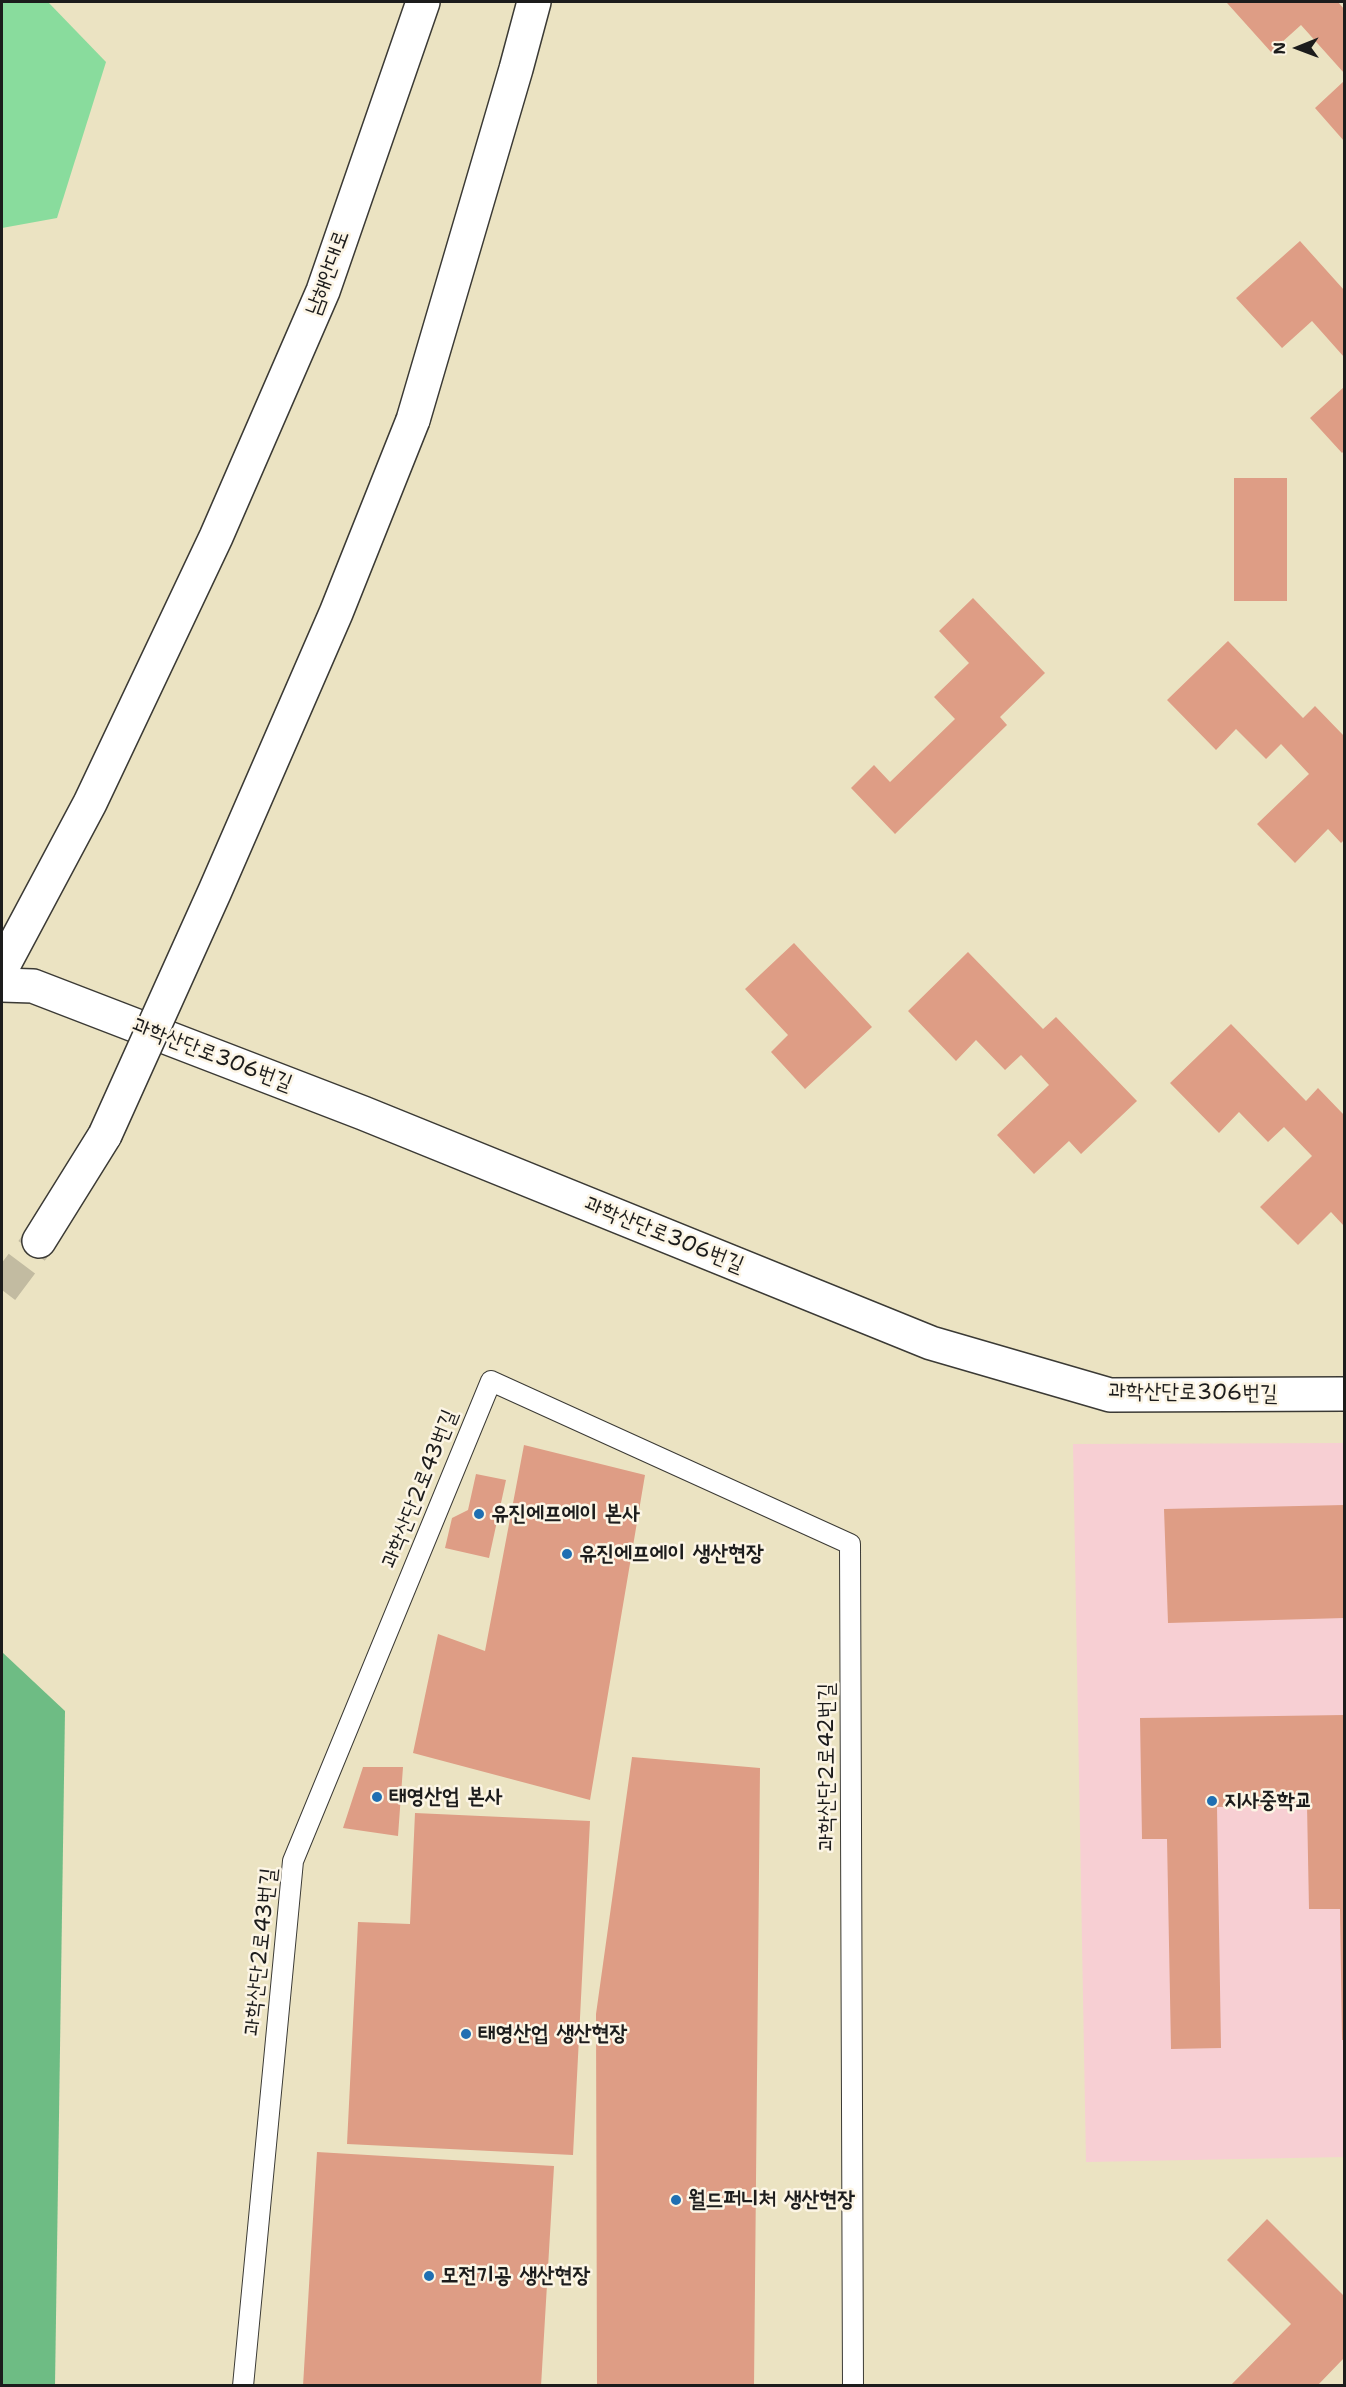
<!DOCTYPE html>
<meta charset="utf-8">
<style>
body{margin:0}
#map{position:relative;width:1346px;height:2387px;overflow:hidden;background:#ebe3c2;font-family:"Shantell Sans",sans-serif}
canvas{display:block}
.frame{position:absolute;inset:0;border:3px solid #1c1c1c;pointer-events:none}
.north{position:absolute;left:1268px;top:18px;width:60px;height:60px;-webkit-text-stroke:4px #fcf5e5;paint-order:stroke;rotate:269deg;font-size:16px;font-weight:700;line-height:24px;text-align:center;color:#1c1c1c}
.north::after{content:'';display:block;margin:auto;width:21px;height:27px;background:#1c1c1c;clip-path:polygon(50% 0,100% 100%,50% 72%,0 100%)}
</style>
<div id="map">
<canvas width="1346" height="2387"></canvas>
<div class="frame"></div>
<div class="north">N</div>
</div>
<script>
const ctx = document.querySelector('canvas').getContext('2d');
ctx.lineJoin = 'round';
function paint(path, color) {
  ctx.fillStyle = color;
  ctx.fill(path, 'evenodd');
}
function poly(rows) {
  const path = new Path2D();
  for (const r of rows) {
    path.moveTo(r[0], r[1]);
    for (let i = 2; i < r.length; i += 2) path.lineTo(r[i], r[i + 1]);
  }
  return path;
}
function strokePath(path, color, width, dash) {
  ctx.strokeStyle = color;
  ctx.lineWidth = width;
  ctx.lineCap = dash ? 'butt' : 'round';
  ctx.setLineDash(dash || []);
  ctx.stroke(path);
}
function write(font, color, halo, rows, align = 'center') {
  ctx.font = font + ' "Shantell Sans","Poor Story",sans-serif';
  ctx.lineWidth = 5;
  ctx.setLineDash([]);
  ctx.textBaseline = 'middle';
  ctx.strokeStyle = halo;
  ctx.fillStyle = color;
  for (const [text, x, y, turn = 0] of rows) {
    ctx.save();
    ctx.translate(x, y);
    ctx.rotate((+turn || 0) * Math.PI / 180);
    ctx.textAlign = isNaN(turn) ? turn : align;
    if (halo) ctx.strokeText(text, 0, 0);
    ctx.fillText(text, 0, 0);
    ctx.restore();
  }
}
const built = poly([
 [1344,1443,1344,2157,1086,2162,1073,1444]
]);
const green = poly([
 [2,2,48,2,106,62,57,218,2,228]
]);
const forest = poly([
 [2,1652,65,1711,55,2385,2,2385]
]);
const building = poly([
 [1228,2,1338,2,1344,9,1344,73,1301,25,1271,52,1227,3],
 [1344,81,1344,141,1315,108],
 [1300,241,1344,290,1344,357,1312,321,1282,348,1236,298],
 [1344,387,1344,451,1342,453,1310,418],
 [1234,478,1287,478,1287,601,1234,601],
 [973,598,1045,673,1000,717,1007,725,895,834,851,788,874,765,890,782,955,719,934,697,969,663,939,631],
 [1228,641,1303,718,1315,706,1344,736,1344,840,1341,843,1328,829,1295,863,1257,824,1309,774,1281,744,1266,759,1236,729,1216,750,1167,700],
 [794,943,872,1027,805,1089,771,1052,788,1035,745,989],
 [968,952,1043,1029,1056,1017,1137,1101,1081,1154,1069,1141,1034,1174,997,1135,1049,1085,1021,1055,1005,1070,976,1040,956,1061,908,1011],
 [1231,1024,1306,1101,1318,1088,1344,1115,1344,1226,1331,1212,1298,1245,1260,1207,1312,1156,1284,1127,1268,1142,1239,1112,1219,1133,1170,1083],
 [524,1445,645,1475,590,1800,413,1753,438,1634,485,1651],
 [476,1474,506,1480,489,1558,445,1548,452,1518,468,1510],
 [1344,1505,1344,1618,1168,1623,1164,1509],
 [1344,1715,1344,2040,1342,2040,1340,1909,1309,1909,1307,1805,1217,1807,1221,2048,1171,2049,1167,1839,1142,1839,1140,1718],
 [632,1757,760,1768,754,2386,597,2386,596,2014],
 [363,1767,403,1767,398,1836,343,1828],
 [415,1813,590,1821,573,2155,347,2144,358,1922,410,1924],
 [317,2152,554,2166,541,2386,303,2386],
 [1267,2219,1344,2296,1344,2358,1317,2386,1230,2386,1291,2324,1227,2260]
]);
const highwayTunnel = poly([
 [2,1290,39,1241]
]);
const lane = poly([
 [243,2386,293,1861,491,1381,850,1544,853,2386]
]);
const street = poly([
 [2,985,33,986,363,1113,931,1343,1110,1395,1344,1394]
]);
const highway = poly([
 [413,420,516,69,534,2],
 [2,968,90,803,216,537,323,291,423,2],
 [39,1241,105,1135]
]);
const highwayBridge = poly([
 [105,1135,215,891,336,613,413,420]
]);
const markers = [
 [479,1514,6,"#1f6fb2"],
 [567,1554,6,"#1f6fb2"],
 [377,1797,6,"#1f6fb2"],
 [1212,1801,6,"#1f6fb2"],
 [466,2034,6,"#1f6fb2"],
 [676,2200,6,"#1f6fb2"],
 [429,2276,6,"#1f6fb2"]
];
const streetNames = [
 ["남해안대로",328,273,-70],
 ["과학산단로306번길",212,1055,21],
 ["과학산단로306번길",664,1235,22],
 ["과학산단로306번길",1193,1393,1],
 ["과학산단2로43번길",420,1489,-68],
 ["과학산단2로42번길",827,1767,-90],
 ["과학산단2로43번길",261,1952,-84]
];
const poiNames = [
 ["유진에프에이 본사",491,1514],
 ["유진에프에이 생산현장",579,1554],
 ["태영산업 본사",389,1797],
 ["지사중학교",1224,1801],
 ["태영산업 생산현장",478,2034],
 ["월드퍼니처 생산현장",688,2200],
 ["모전기공 생산현장",441,2276]
];
paint(built, '#f7cfd3');
paint(green, '#89dc9d');
paint(forest, '#6ebc84');
paint(building, '#de9d85');
strokePath(highwayTunnel, '#c2bba1', 33, [33, 16]);
strokePath(lane, '#3b3a35', 22);
strokePath(street, '#3b3a35', 36);
strokePath(highway, '#3b3a35', 36);
strokePath(lane, '#fff', 20);
strokePath(street, '#fff', 33);
strokePath(highway, '#fff', 33);
strokePath(highwayBridge, '#3b3a35', 36, []);
strokePath(highwayBridge, '#fff', 33);
for (const [x, y, r, color] of markers) {
  const dot = new Path2D();
  dot.arc(x, y, r, 0, 2 * Math.PI);
  ctx.fillStyle = color;
  ctx.fill(dot);
  strokePath(dot, '#fcf5e5', 2);
}
write('22px', '#1c1c1c', '#fcf5e5', streetNames);
write('bold 22px', '#1c1c1c', '#fcf5e5', poiNames, 'left');
</script>
